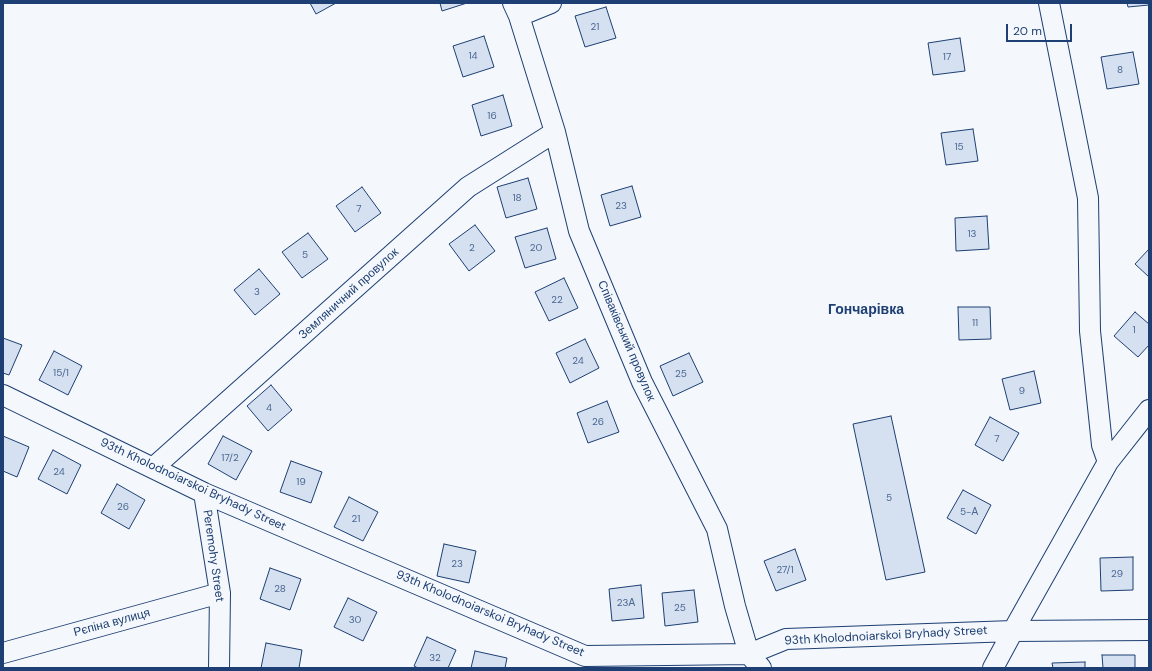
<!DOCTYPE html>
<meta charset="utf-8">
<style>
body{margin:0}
#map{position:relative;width:1152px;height:671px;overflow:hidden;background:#f4f7fb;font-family:"DM Sans",sans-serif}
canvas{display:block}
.frame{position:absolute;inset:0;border:4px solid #1d3f73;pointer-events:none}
.scale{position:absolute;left:1006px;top:24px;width:66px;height:18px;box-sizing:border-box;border:2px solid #1d3f73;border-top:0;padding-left:5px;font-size:12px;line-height:14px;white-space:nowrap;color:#1d3f73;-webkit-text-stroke:3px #f4f7fb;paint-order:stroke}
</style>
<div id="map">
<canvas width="1152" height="671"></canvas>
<div class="frame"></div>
<div class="scale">20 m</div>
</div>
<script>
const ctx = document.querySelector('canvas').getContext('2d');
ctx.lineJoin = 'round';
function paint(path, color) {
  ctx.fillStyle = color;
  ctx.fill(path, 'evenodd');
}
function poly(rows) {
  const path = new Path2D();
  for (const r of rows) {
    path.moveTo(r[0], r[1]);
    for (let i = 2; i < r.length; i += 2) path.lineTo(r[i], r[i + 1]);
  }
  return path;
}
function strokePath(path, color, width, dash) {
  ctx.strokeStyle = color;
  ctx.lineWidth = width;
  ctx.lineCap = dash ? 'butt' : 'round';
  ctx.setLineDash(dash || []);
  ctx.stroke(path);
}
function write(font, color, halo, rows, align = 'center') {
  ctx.font = font + ' "DM Sans",sans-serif';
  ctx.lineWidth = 3;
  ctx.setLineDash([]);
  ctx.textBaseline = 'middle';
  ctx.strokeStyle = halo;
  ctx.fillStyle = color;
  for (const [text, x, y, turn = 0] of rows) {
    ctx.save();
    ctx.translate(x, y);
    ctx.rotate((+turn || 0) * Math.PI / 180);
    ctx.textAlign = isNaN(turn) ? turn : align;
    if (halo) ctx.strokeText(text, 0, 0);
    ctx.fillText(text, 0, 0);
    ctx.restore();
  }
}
const building = poly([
 [310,3,336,3,316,14,310,3],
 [440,3,467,3,442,11,440,3],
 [1127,3,1149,3,1149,5,1128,7,1127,3],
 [606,7,616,38,585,47,575,16,606,7],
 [484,36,494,67,463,77,453,46,484,36],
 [960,38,965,71,933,75,928,43,960,38],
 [1133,52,1139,84,1107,89,1101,57,1133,52],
 [503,95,512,126,481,136,472,105,503,95],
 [973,129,978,161,946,165,941,133,973,129],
 [528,178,537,209,506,218,497,187,528,178],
 [632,186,641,217,610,226,601,195,632,186],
 [362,187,381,213,355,232,336,206,362,187],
 [987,216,989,249,956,251,955,218,987,216],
 [475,225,495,251,469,271,449,244,475,225],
 [547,228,556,259,525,268,515,237,547,228],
 [308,233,328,259,302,278,282,252,308,233],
 [1149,249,1149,277,1135,264,1149,249],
 [259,269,280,294,255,315,234,290,259,269],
 [564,278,578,308,549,321,535,292,564,278],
 [958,307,990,307,991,339,959,340,958,307],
 [1135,312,1149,324,1149,345,1138,357,1114,336,1135,312],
 [3,338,22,345,9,375,3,373,3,338],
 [585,339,599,368,570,383,556,353,585,339],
 [54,351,82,366,68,395,39,380,54,351],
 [689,353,703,382,673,396,660,366,689,353],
 [1034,371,1041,403,1010,410,1002,379,1034,371],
 [271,385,292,410,268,431,247,406,271,385],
 [607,401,619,432,588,443,577,413,607,401],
 [891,416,925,572,886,580,853,424,891,416],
 [990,417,1019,433,1003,461,975,445,990,417],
 [3,436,29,447,17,477,3,471,3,436],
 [223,436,252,451,236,480,208,464,223,436],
 [53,450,81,465,67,494,38,479,53,450],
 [291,461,322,472,311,503,280,492,291,461],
 [117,484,145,500,129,529,101,513,117,484],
 [963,490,991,505,976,534,947,518,963,490],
 [349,497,378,512,363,541,334,527,349,497],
 [444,544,476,551,469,583,437,576,444,544],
 [795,549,806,580,776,591,764,561,795,549],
 [1133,557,1133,590,1101,591,1100,558,1133,557],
 [270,568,301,579,290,610,260,599,270,568],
 [641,585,644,618,612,621,609,589,641,585],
 [694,590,698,622,665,626,662,593,694,590],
 [348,598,377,612,363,641,334,627,348,598],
 [427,637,456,650,448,668,418,668,414,666,427,637],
 [266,643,302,650,299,668,261,668,266,643],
 [475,651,507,658,505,668,471,668,475,651],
 [1102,655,1135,655,1135,668,1103,668,1102,655],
 [1085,662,1085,668,1053,668,1052,663,1085,662]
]);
const minor = poly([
 [513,3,519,16,555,132,579,231,642,382,717,529,735,606,749,654,761,668],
 [519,16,551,3],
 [3,395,204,493,585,656,749,654,786,639,1013,631,1108,462,1102,445,1090,331,1088,198,1049,3],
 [1108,462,1149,410],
 [153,468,468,187,555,132],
 [204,493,220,593,219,668],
 [3,653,220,593],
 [993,668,1013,631,1149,630]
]);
const numberNames = [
 ["21",595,27],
 ["14",473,56],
 ["17",947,57],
 ["8",1120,70],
 ["16",492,116],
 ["15",959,147],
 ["18",517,198],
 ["23",621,206],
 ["7",359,209],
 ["13",972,234],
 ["2",472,248],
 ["20",536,248],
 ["5",305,255],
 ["3",257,292],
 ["22",557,300],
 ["11",975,323],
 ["1",1134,330],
 ["24",578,361],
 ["15/1",61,373],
 ["25",681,374],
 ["9",1022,391],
 ["4",269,408],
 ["26",598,422],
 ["7",997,439],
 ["17/2",230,458],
 ["24",59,472],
 ["19",301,482],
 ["5",889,498],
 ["26",123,507],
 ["5-А",969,512],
 ["21",356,519],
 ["23",457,564],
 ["27/1",785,570],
 ["29",1117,574],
 ["28",280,589],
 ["23А",626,603],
 ["25",680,608],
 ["30",355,620],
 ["32",435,658]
];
const streetNames = [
 ["Земляничний провулок",349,294,-42],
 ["Співаківський провулок",626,341,67],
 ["93th Kholodnoiarskoi Bryhady Street",193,485,25],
 ["Peremohy Street",213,556,82],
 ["93th Kholodnoiarskoi Bryhady Street",490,614,23],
 ["Рєпіна вулиця",112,623,-15],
 ["93th Kholodnoiarskoi Bryhady Street",886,636,-3]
];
const quarterNames = [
 ["Гончарівка",866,310]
];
paint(building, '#d5e0f0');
strokePath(building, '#1d3f73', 1);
strokePath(minor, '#1d3f73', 22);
strokePath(minor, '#f4f7fb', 20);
write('10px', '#4b6792', null, numberNames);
write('12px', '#1d3f73', '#f4f7fb', streetNames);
write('bold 14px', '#1d3f73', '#f4f7fb', quarterNames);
</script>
